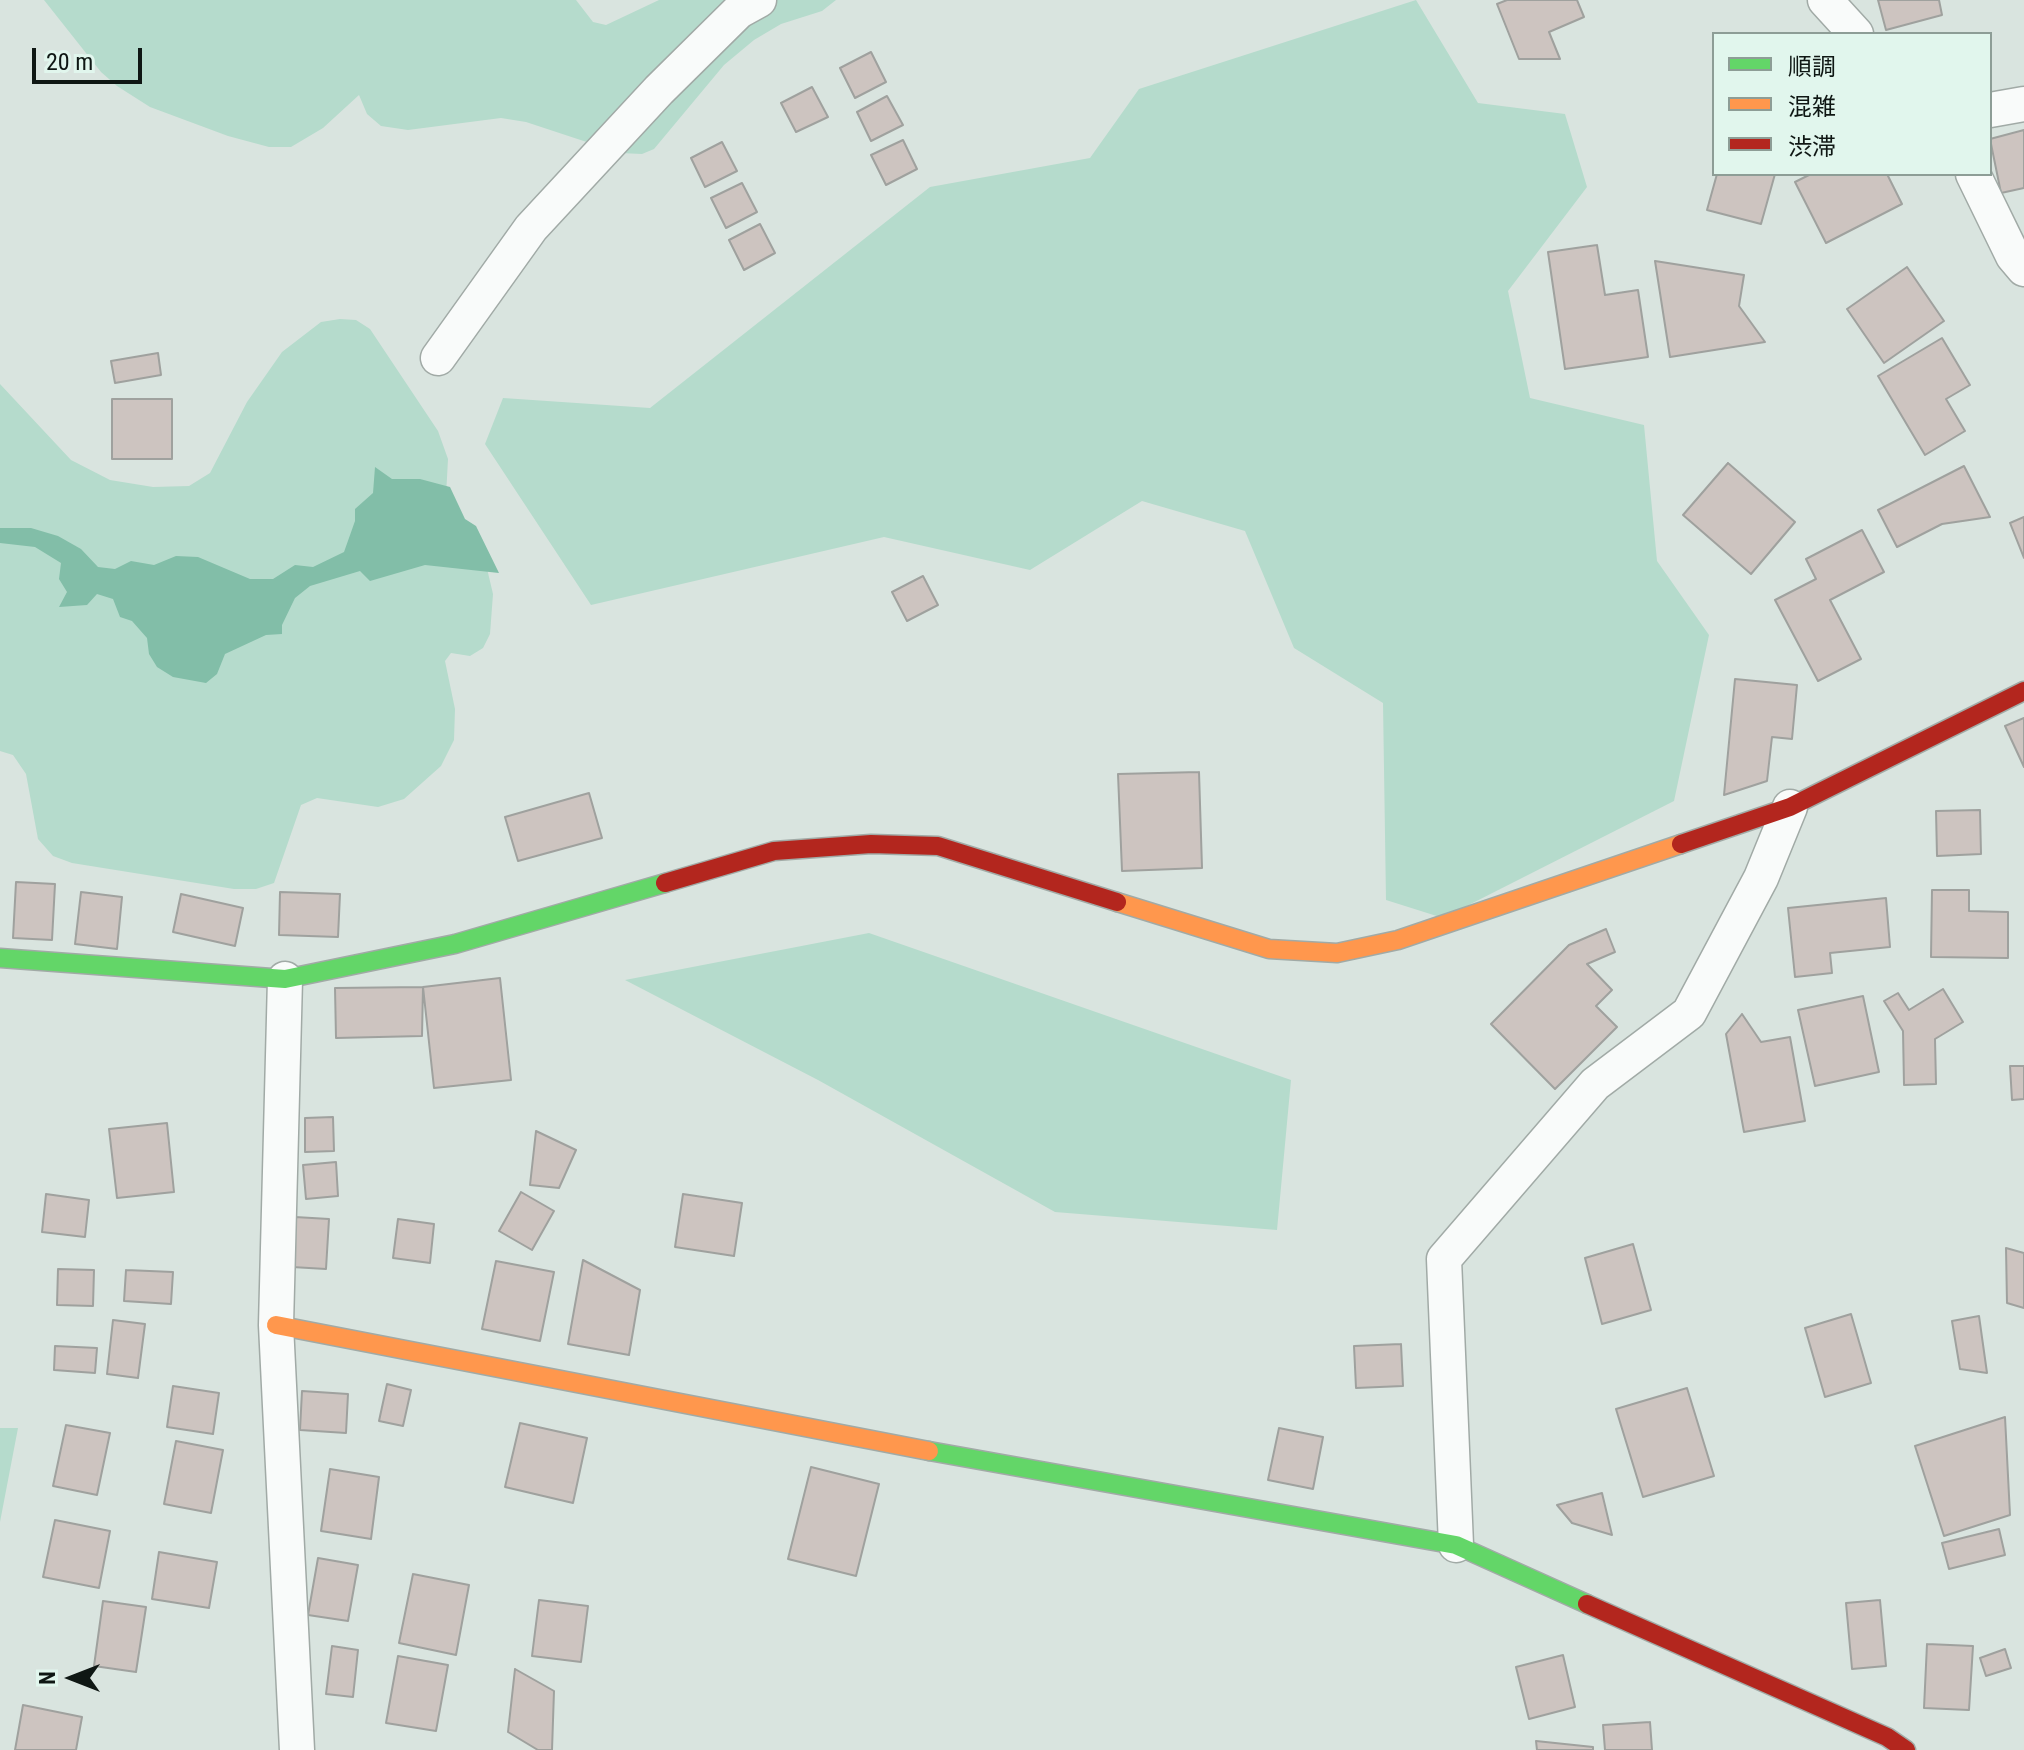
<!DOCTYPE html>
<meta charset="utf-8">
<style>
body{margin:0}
#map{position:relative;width:2024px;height:1750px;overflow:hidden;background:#d9e4df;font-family:"Roboto Condensed","Noto Sans JP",sans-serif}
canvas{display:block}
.legend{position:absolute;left:1712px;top:32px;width:280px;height:144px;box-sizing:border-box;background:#e1f6ed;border:2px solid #8d9d96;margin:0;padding:10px 14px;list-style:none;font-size:24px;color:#0f1714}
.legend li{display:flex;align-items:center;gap:16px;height:40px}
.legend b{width:40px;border:2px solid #8d9d96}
.north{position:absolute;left:32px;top:1638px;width:80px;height:80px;-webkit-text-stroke:6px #e1f6ed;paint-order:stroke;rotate:270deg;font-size:22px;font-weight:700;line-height:32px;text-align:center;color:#0f1714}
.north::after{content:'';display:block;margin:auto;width:28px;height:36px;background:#0f1714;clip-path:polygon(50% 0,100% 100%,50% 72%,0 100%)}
.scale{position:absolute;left:32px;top:48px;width:110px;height:36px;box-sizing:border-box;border:4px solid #0f1714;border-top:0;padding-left:10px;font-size:24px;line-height:28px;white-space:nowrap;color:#0f1714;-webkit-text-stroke:6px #e1f6ed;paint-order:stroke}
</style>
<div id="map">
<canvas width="2024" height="1750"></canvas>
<ul class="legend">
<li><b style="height:10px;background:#63d668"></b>順調</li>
<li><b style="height:10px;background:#ff974d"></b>混雑</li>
<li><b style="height:10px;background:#b3261e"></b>渋滞</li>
</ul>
<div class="north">N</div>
<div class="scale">20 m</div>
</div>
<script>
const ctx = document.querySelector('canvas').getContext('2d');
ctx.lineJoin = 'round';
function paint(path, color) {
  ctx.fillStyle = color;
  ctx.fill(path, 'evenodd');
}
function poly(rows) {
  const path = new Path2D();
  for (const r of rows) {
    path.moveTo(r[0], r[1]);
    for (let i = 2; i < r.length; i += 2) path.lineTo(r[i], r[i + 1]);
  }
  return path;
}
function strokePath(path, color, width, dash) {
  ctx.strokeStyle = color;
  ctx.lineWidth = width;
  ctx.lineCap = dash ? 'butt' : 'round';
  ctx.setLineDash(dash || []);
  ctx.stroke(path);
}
const green = poly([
 [44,0,576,0,593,22,606,25,659,0,836,0,822,11,781,24,754,40,724,65,654,149,642,154,620,153,526,122,501,118,408,130,381,126,367,114,359,95,323,128,291,147,269,147,228,136,150,107,117,86,101,72],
 [1416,0,1478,103,1565,114,1587,187,1508,291,1530,398,1644,425,1657,561,1709,635,1674,801,1443,918,1386,900,1383,703,1294,648,1245,531,1142,501,1030,570,884,537,591,605,485,444,503,398,650,408,930,187,1090,158,1139,89],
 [340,319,356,320,370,329,438,431,448,459,446,496,309,575,265,589,79,583,275,602,359,552,485,560,493,594,490,634,483,648,470,656,451,653,445,661,455,709,454,740,441,766,404,799,378,807,317,798,301,805,274,883,256,889,234,889,72,863,53,856,38,839,26,774,13,755,0,751,0,384,71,460,110,480,153,487,189,486,210,473,247,402,282,352,321,322],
 [869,933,1291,1080,1277,1230,1055,1212,818,1080,625,980],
 [0,1428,18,1428,0,1522]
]);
const water = poly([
 [375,467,392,479,420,479,450,487,465,519,476,526,499,573,425,565,370,581,360,571,310,586,295,598,282,625,282,634,266,635,225,654,217,674,206,683,173,677,157,667,149,654,147,638,132,621,120,617,113,599,97,594,87,605,59,607,67,592,59,579,61,563,35,547,0,543,0,528,31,528,58,536,81,549,98,567,115,569,131,561,154,565,176,556,198,557,250,579,273,579,295,565,313,567,344,552,355,521,355,509,373,493]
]);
const building = poly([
 [1507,0,1577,0,1584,17,1549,32,1560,59,1519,59,1497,4,1507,0],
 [1878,0,1939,0,1942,15,1886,30,1878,0],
 [871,52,886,82,855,98,840,68,871,52],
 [812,87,828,117,796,132,781,103,812,87],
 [887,96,903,125,871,141,857,112,887,96],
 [2024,130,2024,188,2001,193,1990,139,2024,130],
 [903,140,917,169,886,185,871,155,903,140],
 [722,142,737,171,705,187,691,158,722,142],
 [1717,174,1775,174,1761,224,1707,210,1717,174],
 [1811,174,1887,174,1902,204,1826,243,1795,182,1811,174],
 [742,183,757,212,726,228,711,198,742,183],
 [760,224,775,253,744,270,729,240,760,224],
 [1597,245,1605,295,1638,290,1648,357,1565,369,1548,252,1597,245],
 [1655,261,1744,275,1739,306,1765,342,1670,357,1655,261],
 [1907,267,1944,321,1884,363,1847,309,1907,267],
 [1942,338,1970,385,1946,399,1965,431,1925,455,1878,376,1942,338],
 [158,353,161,375,115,383,111,361,158,353],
 [112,399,172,399,172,459,112,459,112,399],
 [1728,463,1795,522,1751,574,1683,515,1728,463],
 [1964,466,1990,517,1942,524,1897,547,1878,510,1964,466],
 [2024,517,2024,558,2010,523,2024,517],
 [1862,530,1884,572,1830,600,1861,659,1818,681,1775,600,1816,579,1806,559,1862,530],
 [923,576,938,605,907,621,892,592,923,576],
 [1735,679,1797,685,1792,739,1772,737,1767,781,1724,795,1735,679],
 [2024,718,2024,767,2005,726,2024,718],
 [1199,772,1202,868,1122,871,1118,774,1199,772],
 [589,793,602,838,518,861,505,817,589,793],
 [1980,810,1981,854,1937,856,1936,811,1980,810],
 [16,882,55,884,52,940,13,938,16,882],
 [1932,890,1969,890,1969,911,2008,912,2008,958,1931,957,1932,890],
 [81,892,122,897,117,949,75,944,81,892],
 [280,892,340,894,338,937,279,935,280,892],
 [181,894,243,908,235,946,173,932,181,894],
 [1886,898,1890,947,1830,953,1832,973,1795,977,1788,908,1886,898],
 [1606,929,1615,952,1587,964,1612,990,1596,1006,1617,1027,1555,1089,1491,1024,1569,945,1606,929],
 [500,978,511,1080,434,1088,423,987,500,978],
 [423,987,422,1036,336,1038,335,988,423,987],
 [1943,989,1963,1022,1935,1039,1936,1084,1904,1085,1903,1031,1884,1001,1898,993,1909,1010,1943,989],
 [1863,996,1879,1072,1815,1086,1798,1010,1863,996],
 [1742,1014,1761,1042,1790,1037,1805,1121,1744,1132,1726,1034,1742,1014],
 [2010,1066,2024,1066,2024,1099,2012,1100,2010,1066],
 [333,1117,334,1151,305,1152,305,1118,333,1117],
 [167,1123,174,1192,117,1198,109,1129,167,1123],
 [536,1131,576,1150,559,1188,530,1185,536,1131],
 [336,1162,338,1196,306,1199,303,1165,336,1162],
 [521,1192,554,1211,532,1250,499,1231,521,1192],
 [46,1194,89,1200,85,1237,42,1232,46,1194],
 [683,1194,742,1203,734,1256,675,1247,683,1194],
 [295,1217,329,1219,326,1269,292,1267,295,1217],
 [398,1219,434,1224,430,1263,393,1258,398,1219],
 [1633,1244,1651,1310,1602,1324,1585,1258,1633,1244],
 [2006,1248,2024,1253,2024,1308,2007,1303,2006,1248],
 [583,1260,640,1290,629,1355,568,1344,583,1260],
 [496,1261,554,1272,540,1341,482,1329,496,1261],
 [58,1269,94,1270,93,1306,57,1305,58,1269],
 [126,1270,173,1272,171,1304,124,1301,126,1270],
 [1851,1314,1871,1383,1825,1397,1805,1328,1851,1314],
 [1979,1316,1987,1373,1960,1369,1952,1321,1979,1316],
 [113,1320,145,1324,138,1378,107,1374,113,1320],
 [1401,1344,1403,1386,1356,1388,1354,1346,1401,1344],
 [55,1346,97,1348,95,1373,54,1370,55,1346],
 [387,1384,411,1390,403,1426,379,1421,387,1384],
 [173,1386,219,1393,213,1434,167,1427,173,1386],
 [1687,1388,1714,1476,1643,1497,1616,1409,1687,1388],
 [302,1391,348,1394,346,1433,300,1430,302,1391],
 [2005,1417,2010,1515,1944,1536,1915,1446,2005,1417],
 [520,1423,587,1438,573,1503,505,1487,520,1423],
 [66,1425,110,1433,97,1495,53,1486,66,1425],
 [1279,1428,1323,1437,1313,1489,1268,1480,1279,1428],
 [176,1441,223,1450,211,1513,164,1504,176,1441],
 [811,1467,879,1484,856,1576,788,1559,811,1467],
 [330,1469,379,1477,371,1539,321,1531,330,1469],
 [1602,1493,1612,1535,1572,1523,1557,1505,1602,1493],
 [55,1520,110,1531,99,1588,43,1577,55,1520],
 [1999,1529,2005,1555,1949,1569,1942,1543,1999,1529],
 [159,1552,217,1562,209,1608,152,1599,159,1552],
 [318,1558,358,1565,348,1621,308,1615,318,1558],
 [413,1574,469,1585,456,1655,399,1643,413,1574],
 [539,1600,588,1606,581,1662,532,1656,539,1600],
 [1880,1600,1886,1666,1852,1669,1846,1603,1880,1600],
 [103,1601,146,1607,136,1672,94,1666,103,1601],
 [1927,1644,1973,1646,1969,1710,1924,1708,1927,1644],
 [332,1646,358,1650,353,1697,326,1694,332,1646],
 [2005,1649,2011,1668,1986,1676,1980,1658,2005,1649],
 [1563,1655,1575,1707,1529,1719,1516,1667,1563,1655],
 [398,1656,448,1665,436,1731,386,1723,398,1656],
 [515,1669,554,1691,552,1750,538,1750,508,1732,515,1669],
 [23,1705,82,1717,76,1750,15,1750,23,1705],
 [1650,1722,1652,1750,1605,1750,1603,1725,1650,1722],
 [1536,1741,1593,1747,1593,1750,1537,1750,1536,1741]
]);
const street = poly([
 [1825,0,1856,34],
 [1990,110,2024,104],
 [1973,174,2013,256,2024,269],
 [438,358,531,228,659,90,739,11,759,0],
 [285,979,276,1325,297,1750],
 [1456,1545,1444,1259,1595,1084,1689,1013,1761,878,1790,807]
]);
const fast = poly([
 [0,958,285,979,455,944,665,883],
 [929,1451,1456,1545,1587,1604]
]);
const slow = poly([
 [1117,902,1269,949,1337,953,1398,940,1681,844],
 [276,1325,929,1451]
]);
const jam = poly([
 [1681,844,1790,807,2024,691],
 [665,883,774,851,871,844,938,846,1117,902],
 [1587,1604,1887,1737,1906,1750]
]);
paint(green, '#b5dbcc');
paint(water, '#82bea8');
paint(building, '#cdc4c0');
strokePath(building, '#9fa19e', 2);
strokePath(street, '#a1aaa6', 37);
strokePath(fast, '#a1aaa6', 21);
strokePath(slow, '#a1aaa6', 21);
strokePath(jam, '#a1aaa6', 21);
strokePath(street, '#f9fbfa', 34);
strokePath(fast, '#63d668', 18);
strokePath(slow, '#ff974d', 18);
strokePath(jam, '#b3261e', 18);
</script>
